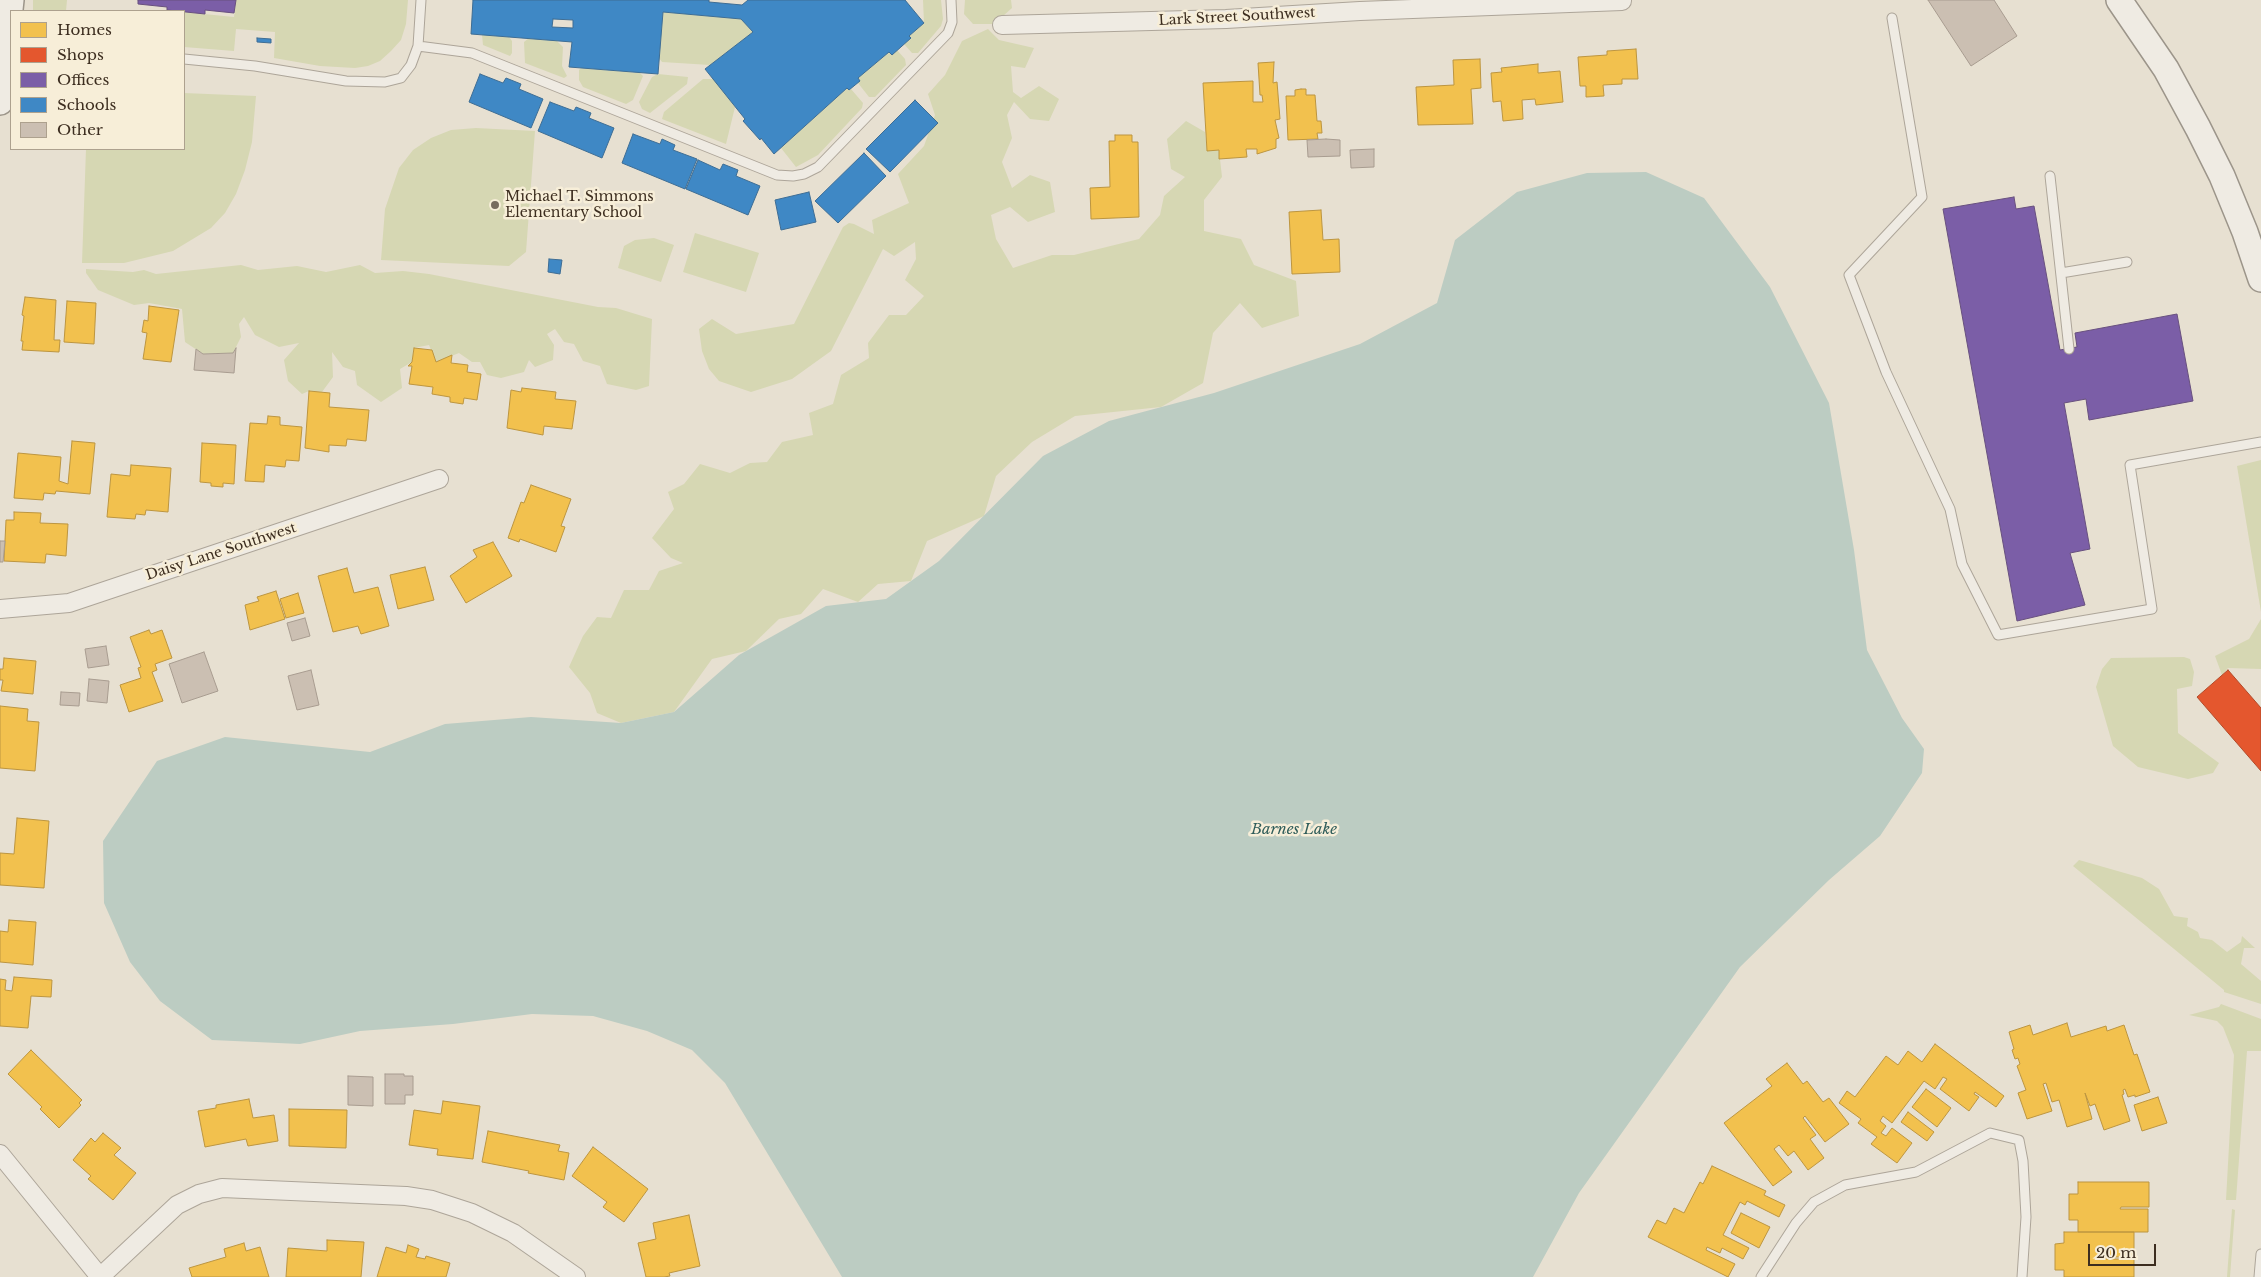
<!DOCTYPE html>
<style>
body{margin:0}
#map{position:relative;width:2261px;height:1277px;overflow:hidden;background:#e7e0d1;font-family:"Libre Baskerville",serif}
canvas{display:block}
.legend{position:absolute;left:10px;top:10px;width:175px;height:140px;box-sizing:border-box;background:#f7eed8;border:1px solid #ada18e;margin:0;padding:6px 9px;list-style:none;font-size:15px;color:#3d2e20}
.legend li{display:flex;align-items:center;gap:10px;height:25px}
.legend b{width:25px;border:1px solid #ada18e}
.scale{position:absolute;left:2088px;top:1244px;width:68px;height:22px;box-sizing:border-box;border:2px solid #3d2e20;border-top:0;padding-left:6px;font-size:15px;line-height:18px;white-space:nowrap;color:#3d2e20;-webkit-text-stroke:4px #f7eed8;paint-order:stroke}
</style>
<div id="map">
<canvas width="2261" height="1277"></canvas>
<ul class="legend">
<li><b style="height:14px;background:#f2c14e"></b>Homes</li>
<li><b style="height:14px;background:#e4572e"></b>Shops</li>
<li><b style="height:14px;background:#7b5ea7"></b>Offices</li>
<li><b style="height:14px;background:#3f88c5"></b>Schools</li>
<li><b style="height:14px;background:#cbbfb2"></b>Other</li>
</ul>
<div class="scale">20 m</div>
</div>
<script>
const ctx = document.querySelector('canvas').getContext('2d');
ctx.lineJoin = 'round';
function paint(path, color) {
  ctx.fillStyle = color;
  ctx.fill(path, 'evenodd');
}
function poly(rows) {
  const path = new Path2D();
  for (const r of rows) {
    path.moveTo(r[0], r[1]);
    for (let i = 2; i < r.length; i += 2) path.lineTo(r[i], r[i + 1]);
  }
  return path;
}
function strokePath(path, color, width, dash) {
  ctx.strokeStyle = color;
  ctx.lineWidth = width;
  ctx.lineCap = dash ? 'butt' : 'round';
  ctx.setLineDash(dash || []);
  ctx.stroke(path);
}
function write(font, color, halo, rows, align = 'center') {
  ctx.font = font + ' "Libre Baskerville",serif';
  ctx.lineWidth = 5;
  ctx.setLineDash([]);
  ctx.textBaseline = 'middle';
  ctx.strokeStyle = halo;
  ctx.fillStyle = color;
  for (const [text, x, y, turn = 0] of rows) {
    ctx.save();
    ctx.translate(x, y);
    ctx.rotate((+turn || 0) * Math.PI / 180);
    ctx.textAlign = isNaN(turn) ? turn : align;
    if (halo) ctx.strokeText(text, 0, 0);
    ctx.fillText(text, 0, 0);
    ctx.restore();
  }
}
const green = poly([
 [33,0,67,0,66,11,33,11],
 [236,0,408,0,406,24,401,40,391,51,380,61,368,66,355,68,320,66,274,58,275,32,236,29,234,51,184,47,184,12,234,17],
 [923,0,941,0,943,19,941,26,918,53,912,53,904,44,911,38,909,36,924,23],
 [965,0,1011,0,1012,8,994,24,973,24,964,14],
 [663,12,741,19,753,32,710,65,662,62,659,58],
 [988,29,999,40,1034,48,1025,68,1011,66,1013,92,1021,98,1039,86,1059,99,1049,121,1030,119,1014,102,1007,115,1012,138,1002,162,1012,188,1030,175,1050,182,1055,212,1028,222,1010,207,991,215,996,239,1013,268,1052,255,1074,255,1139,239,1160,215,1164,196,1185,177,1171,169,1167,139,1186,121,1205,132,1207,150,1219,150,1222,177,1204,200,1204,231,1241,239,1254,265,1296,281,1299,316,1262,328,1240,303,1213,333,1203,383,1161,407,1075,416,1032,442,996,476,984,516,927,541,911,581,878,584,858,602,823,589,801,614,779,619,746,651,712,659,674,712,621,723,597,713,590,693,569,667,583,636,597,617,611,618,624,590,649,590,659,571,683,563,671,558,652,538,674,509,668,492,684,484,700,464,730,473,750,463,767,462,782,442,813,435,809,413,833,404,841,375,869,358,868,343,889,315,906,315,924,296,905,280,916,259,915,242,894,256,883,249,831,351,792,379,751,392,719,381,709,369,702,351,699,329,712,319,736,334,794,324,843,227,849,223,854,224,874,234,872,220,909,203,898,174,924,146,935,115,928,94,945,75,962,41],
 [482,35,509,37,512,41,512,53,510,56,483,45],
 [529,38,557,41,563,47,562,66,567,76,564,78,525,63,524,42],
 [897,50,905,59,906,65,875,97,869,97,858,83,860,81,858,78,889,52],
 [581,68,640,73,643,76,633,100,626,104,583,87,579,80,579,70],
 [658,74,688,77,687,84,650,113,642,109,639,102,652,77],
 [703,79,714,79,735,107,726,144,662,119,664,112],
 [847,88,849,90,851,89,863,103,862,108,818,155,796,167,781,148],
 [184,93,256,96,252,142,245,170,236,194,225,213,211,228,173,251,124,263,82,263,86,149,184,149],
 [476,128,535,131,526,252,509,266,381,260,385,209,399,168,413,150,431,138,451,130],
 [695,233,759,253,746,292,683,272],
 [654,238,674,245,661,282,618,268,624,246,635,240],
 [241,265,258,270,297,266,326,272,360,265,375,273,403,271,429,274,598,307,616,308,652,319,649,386,636,390,607,384,600,366,583,361,574,344,564,342,555,329,547,334,554,345,553,360,535,367,529,360,524,372,501,378,487,375,480,362,472,362,459,353,436,362,429,345,414,348,412,362,400,369,402,388,381,402,357,385,355,371,343,367,332,352,333,377,322,392,309,391,302,394,288,381,284,360,299,343,279,347,255,335,244,317,239,324,241,337,233,353,203,354,185,342,182,309,149,303,134,305,98,290,86,273,86,269,133,272,144,270,156,274],
 [2261,460,2261,612,2237,466],
 [2261,619,2261,669,2228,668,2222,675,2215,656,2249,639],
 [2184,657,2190,659,2194,672,2192,686,2177,689,2178,733,2219,763,2213,773,2188,779,2138,767,2113,746,2096,687,2102,669,2111,658],
 [2079,860,2142,878,2159,889,2174,916,2188,918,2187,926,2198,932,2200,938,2212,940,2227,952,2241,942,2242,936,2255,948,2244,948,2241,964,2261,981,2261,1004,2224,992,2224,990,2073,866],
 [2221,1004,2261,1019,2261,1051,2247,1051,2236,1200,2226,1200,2234,1055,2223,1027,2217,1021,2189,1015,2219,1007],
 [2232,1209,2235,1210,2230,1277,2227,1277]
]);
const water = poly([
 [1646,172,1704,198,1770,287,1829,403,1854,550,1867,650,1902,718,1924,749,1922,773,1880,836,1829,880,1740,967,1579,1193,1533,1277,842,1277,725,1083,692,1050,647,1031,593,1016,532,1014,453,1024,360,1031,300,1044,212,1040,160,1001,130,962,104,903,103,841,157,761,225,737,370,752,445,724,531,717,621,723,674,712,739,655,826,606,886,599,939,561,1043,456,1109,421,1214,393,1360,344,1437,303,1455,240,1517,192,1587,173]
]);
const homes = poly([
 [1636,49,1638,79,1622,79,1622,84,1603,85,1604,96,1586,97,1586,86,1580,86,1578,57,1607,55,1607,51,1636,49],
 [1480,59,1481,88,1471,89,1473,124,1418,125,1416,87,1454,85,1453,60,1480,59],
 [1274,62,1273,83,1277,82,1280,119,1275,120,1279,138,1276,139,1276,148,1257,154,1257,149,1246,149,1247,157,1219,159,1219,150,1207,151,1203,83,1253,81,1253,102,1263,102,1262,95,1260,95,1258,63,1274,62],
 [1538,64,1538,73,1560,71,1563,102,1536,105,1535,99,1522,100,1523,119,1503,121,1501,101,1493,102,1491,73,1502,72,1501,68,1538,64],
 [1301,89,1306,89,1306,95,1315,95,1317,121,1321,121,1322,133,1317,133,1318,139,1288,140,1286,96,1295,96,1295,90,1301,89],
 [1115,135,1132,135,1132,142,1138,142,1139,217,1091,219,1090,188,1110,187,1109,141,1115,141,1115,135],
 [1321,210,1323,240,1339,239,1340,272,1292,274,1289,212,1321,210],
 [25,297,56,300,54,340,60,340,59,352,22,350,23,341,21,341,24,316,22,315,25,297],
 [67,301,96,303,94,344,64,342,67,301],
 [149,306,179,310,171,362,143,359,147,333,142,332,144,320,148,321,149,306],
 [414,348,432,350,436,362,452,355,451,363,468,365,467,372,481,374,477,400,464,398,463,404,450,402,450,397,432,394,433,387,409,384,412,366,408,366,412,362,414,348],
 [522,388,556,392,555,399,576,401,572,429,544,426,543,435,507,428,511,390,521,392,522,388],
 [309,391,330,393,329,407,369,410,366,441,347,439,346,446,329,445,329,452,305,448,309,391],
 [268,416,280,417,280,425,302,427,299,461,286,460,285,467,265,465,264,482,245,481,250,423,267,424,268,416],
 [72,441,95,443,90,494,56,491,55,494,44,493,43,500,14,498,18,453,61,457,59,481,68,484,72,441],
 [202,443,236,445,234,484,223,483,223,487,211,486,211,483,200,482,202,443],
 [131,465,171,468,168,512,146,510,145,515,136,514,135,519,107,517,111,474,130,476,131,465],
 [531,485,571,499,561,526,565,527,556,552,520,539,519,542,508,538,521,502,524,503,531,485],
 [14,512,41,513,40,523,68,524,66,556,46,554,45,563,4,561,6,520,14,520,14,512],
 [493,542,512,576,466,603,450,576,477,557,473,550,493,542],
 [425,567,434,600,398,609,390,575,425,567],
 [347,568,354,593,378,587,389,626,361,634,358,626,333,632,318,576,347,568],
 [276,591,285,619,250,630,245,605,259,601,257,597,276,591],
 [298,593,304,613,286,618,280,599,298,593],
 [149,630,151,634,162,630,172,658,155,664,157,670,152,672,163,701,129,712,120,685,141,678,138,668,141,667,130,637,149,630],
 [4,658,36,661,33,694,1,691,3,680,0,680,0,669,3,669,4,658],
 [0,706,28,709,27,721,39,722,35,771,0,768,0,706],
 [17,818,49,821,44,888,0,885,0,853,14,854,17,818],
 [9,920,36,922,33,965,0,962,0,931,8,932,9,920],
 [14,977,52,980,51,997,31,996,28,1028,0,1026,0,979,6,980,5,990,12,991,14,977],
 [2067,1023,2071,1037,2106,1026,2107,1031,2124,1025,2134,1055,2137,1054,2150,1092,2135,1097,2135,1095,2128,1097,2125,1089,2123,1090,2124,1094,2122,1095,2130,1121,2104,1130,2095,1104,2090,1106,2085,1093,2092,1119,2067,1127,2059,1100,2052,1102,2046,1083,2043,1084,2052,1111,2027,1119,2018,1093,2026,1090,2017,1066,2020,1064,2018,1058,2015,1059,2012,1050,2014,1049,2009,1032,2030,1025,2033,1035,2067,1023],
 [1935,1044,2004,1096,1996,1107,1975,1092,1974,1094,1979,1097,1969,1111,1940,1089,1947,1079,1943,1077,1935,1089,1924,1081,1892,1123,1883,1116,1880,1121,1886,1126,1881,1133,1886,1136,1892,1128,1912,1143,1897,1163,1871,1144,1877,1137,1858,1123,1861,1119,1839,1103,1847,1091,1855,1097,1886,1056,1898,1065,1908,1051,1922,1062,1935,1044],
 [31,1050,82,1100,79,1103,81,1105,59,1128,40,1109,42,1107,8,1074,31,1050],
 [1787,1063,1803,1084,1807,1081,1823,1102,1829,1098,1849,1124,1825,1142,1805,1116,1803,1118,1816,1135,1810,1139,1824,1158,1808,1170,1794,1151,1788,1156,1779,1145,1774,1149,1792,1172,1773,1186,1724,1123,1772,1086,1766,1079,1787,1063],
 [1926,1089,1951,1108,1937,1127,1912,1107,1926,1089],
 [2158,1097,2167,1123,2142,1131,2134,1105,2158,1097],
 [249,1099,253,1118,274,1115,278,1141,248,1146,246,1139,205,1147,198,1111,216,1108,216,1105,249,1099],
 [443,1101,480,1106,473,1159,437,1155,438,1149,409,1145,414,1110,441,1114,443,1101],
 [289,1109,347,1110,346,1148,289,1146,289,1109],
 [1908,1112,1934,1132,1927,1141,1901,1122,1908,1112],
 [488,1131,560,1145,558,1151,569,1153,564,1180,528,1173,529,1171,482,1162,488,1131],
 [103,1133,121,1148,114,1155,136,1173,113,1200,88,1179,91,1176,73,1160,91,1138,95,1142,103,1133],
 [593,1147,648,1189,624,1222,603,1207,607,1202,572,1176,593,1147],
 [1712,1166,1766,1191,1764,1195,1785,1205,1779,1217,1747,1201,1745,1205,1740,1202,1723,1235,1749,1248,1743,1259,1722,1248,1720,1253,1707,1247,1706,1250,1735,1264,1728,1277,1648,1237,1657,1220,1666,1224,1674,1208,1684,1213,1700,1182,1703,1184,1712,1166],
 [2078,1182,2149,1182,2149,1207,2121,1207,2120,1209,2148,1209,2148,1232,2078,1232,2078,1220,2069,1220,2069,1194,2078,1194,2078,1182],
 [1741,1213,1770,1227,1759,1248,1731,1233,1741,1213],
 [689,1215,700,1266,669,1273,670,1276,664,1277,646,1277,638,1243,656,1239,653,1223,689,1215],
 [2064,1232,2134,1232,2134,1257,2106,1257,2106,1259,2134,1259,2134,1277,2064,1277,2064,1270,2055,1270,2055,1244,2064,1243,2064,1232],
 [327,1240,364,1242,361,1277,286,1277,288,1248,327,1251,327,1240],
 [244,1243,246,1251,260,1247,269,1277,192,1277,189,1268,226,1257,224,1249,244,1243],
 [408,1245,419,1249,416,1257,425,1259,426,1256,450,1263,446,1277,377,1277,386,1247,406,1253,408,1245]
]);
const shops = poly([
 [2228,670,2261,708,2261,771,2197,697,2228,670]
]);
const offices = poly([
 [138,0,236,0,234,13,205,10,205,14,167,10,167,7,138,4,138,0],
 [2014,197,2016,209,2034,206,2060,350,2077,347,2075,333,2177,314,2193,401,2089,420,2086,399,2064,403,2090,549,2070,553,2085,605,2017,621,1943,209,2014,197]
]);
const schools = poly([
 [473,0,709,0,709,2,742,5,748,0,905,0,924,23,909,36,911,38,892,55,889,52,858,78,860,81,849,90,847,88,774,154,761,138,760,140,743,121,745,119,705,69,753,32,741,19,663,12,658,74,569,67,572,42,471,34,473,0],
 [553,19,573,20,573,28,552,27,553,19],
 [257,38,271,39,271,43,257,42,257,38],
 [480,74,503,83,506,78,521,84,519,89,543,99,531,128,469,102,480,74],
 [915,100,938,123,890,172,866,149,915,100],
 [550,102,574,111,576,107,591,113,589,118,614,128,602,158,538,131,550,102],
 [633,134,660,144,662,139,675,145,673,150,697,159,685,189,622,163,633,134],
 [864,153,886,176,838,223,815,201,864,153],
 [698,160,720,170,723,164,738,170,736,176,760,186,748,215,686,189,698,160],
 [809,192,816,222,781,230,775,200,809,192],
 [549,259,562,260,560,274,548,272,549,259]
]);
const building = poly([
 [1928,0,1994,0,2017,36,1971,66,1928,0],
 [1326,139,1340,140,1340,156,1308,157,1307,140,1326,139],
 [1374,149,1374,167,1351,168,1350,150,1374,149],
 [236,348,234,373,194,370,196,349,203,354,233,353,236,348],
 [0,541,5,541,3,562,0,562,0,541],
 [305,618,310,636,292,641,287,623,305,618],
 [106,646,109,665,88,668,85,649,106,646],
 [204,652,218,691,182,703,169,664,204,652],
 [311,670,319,705,297,710,288,676,311,670],
 [89,679,109,681,107,703,87,701,89,679],
 [61,692,80,693,79,706,60,705,61,692],
 [385,1074,404,1074,404,1076,413,1076,413,1095,405,1095,405,1104,385,1104,385,1074],
 [348,1076,373,1077,373,1106,348,1105,348,1076]
]);
const lane = poly([
 [1892,18,1922,197,1849,275,1886,372,1950,509,1962,564,1998,635,2152,609,2130,465,2261,442],
 [418,46,472,53,777,175,793,176,804,174,818,167,948,33,952,22,951,0],
 [184,59,255,66,346,81,385,82,401,78,411,65,418,46,421,0],
 [2050,176,2069,349],
 [2061,273,2127,262],
 [1761,1277,1796,1223,1814,1202,1845,1185,1916,1172,1990,1133,2019,1140,2023,1161,2026,1217,2022,1277],
 [2259,1277,2261,1254]
]);
const street = poly([
 [1002,25,1226,19,1360,11,1622,1],
 [0,609,69,603,439,479],
 [0,1154,100,1277],
 [100,1277,177,1205,199,1194,222,1188,406,1196,432,1200,472,1213,513,1233,576,1277]
]);
const secondary = poly([
 [2119,0,2166,69,2198,128,2222,176,2245,232,2261,279],
 [0,102,11,0]
]);
const markers = [
 [495,205,5,"#786c5e"]
];
const streetNames = [
 ["Lark Street Southwest",1237,17,-3],
 ["Daisy Lane Southwest",221,552,-18]
];
const poiNames = [
 ["Michael T. Simmons",505,197],
 ["Elementary School",505,213]
];
const waterNames = [
 ["Barnes Lake",1294,830]
];
paint(green, '#d6d7b3');
paint(water, '#bcccc2');
paint(homes, '#f2c14e');
strokePath(homes, '#bc9540', 1);
paint(shops, '#e4572e');
strokePath(shops, '#b24b2a', 1);
paint(offices, '#7b5ea7');
strokePath(offices, '#68507e', 1);
paint(schools, '#3f88c5');
strokePath(schools, '#3e6d94', 1);
paint(building, '#cbbfb2');
strokePath(building, '#a89c90', 1);
strokePath(lane, '#ada599', 11);
strokePath(street, '#ada599', 20);
strokePath(secondary, '#9c958a', 28);
strokePath(lane, '#efebe3', 9);
strokePath(street, '#efebe3', 18);
strokePath(secondary, '#efebe3', 25);
for (const [x, y, r, color] of markers) {
  const dot = new Path2D();
  dot.arc(x, y, r, 0, 2 * Math.PI);
  ctx.fillStyle = color;
  ctx.fill(dot);
  strokePath(dot, '#f7eed8', 2);
}
write('14px', '#3d2e20', '#f7eed8', streetNames);
write('14px', '#3d2e20', '#f7eed8', poiNames, 'left');
write('italic 15px', '#2f5d5a', '#f7eed8', waterNames);
</script>
